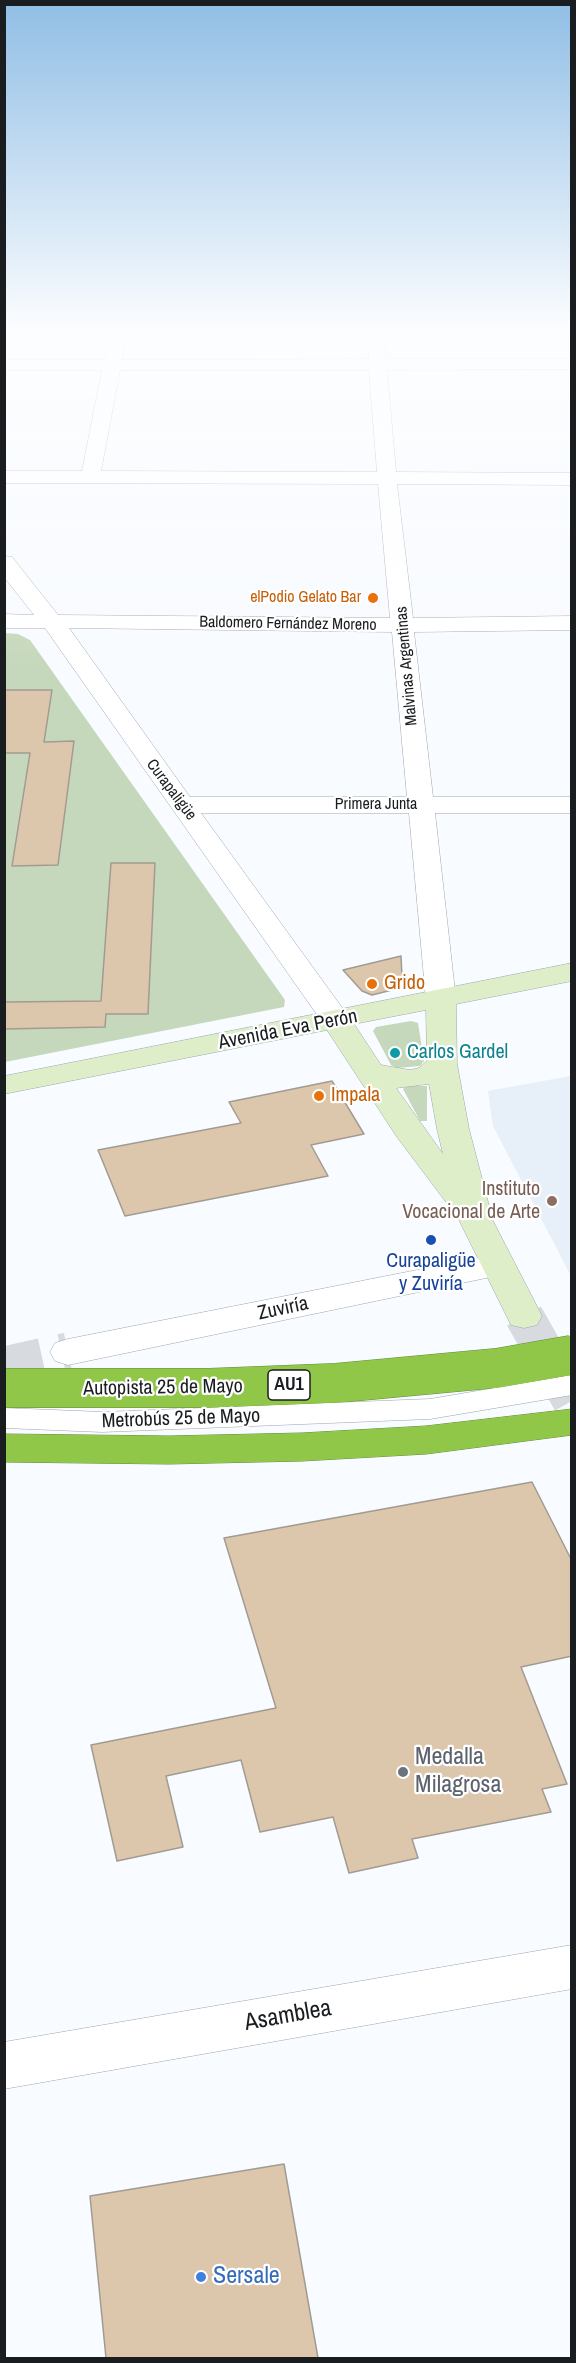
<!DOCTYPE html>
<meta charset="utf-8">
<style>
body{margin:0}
#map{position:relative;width:576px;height:2363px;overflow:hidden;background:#f8fbff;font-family:"Archivo Narrow",sans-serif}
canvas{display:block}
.frame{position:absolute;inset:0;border:6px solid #1a1d20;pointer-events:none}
</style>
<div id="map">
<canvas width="576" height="2363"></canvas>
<div class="frame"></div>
</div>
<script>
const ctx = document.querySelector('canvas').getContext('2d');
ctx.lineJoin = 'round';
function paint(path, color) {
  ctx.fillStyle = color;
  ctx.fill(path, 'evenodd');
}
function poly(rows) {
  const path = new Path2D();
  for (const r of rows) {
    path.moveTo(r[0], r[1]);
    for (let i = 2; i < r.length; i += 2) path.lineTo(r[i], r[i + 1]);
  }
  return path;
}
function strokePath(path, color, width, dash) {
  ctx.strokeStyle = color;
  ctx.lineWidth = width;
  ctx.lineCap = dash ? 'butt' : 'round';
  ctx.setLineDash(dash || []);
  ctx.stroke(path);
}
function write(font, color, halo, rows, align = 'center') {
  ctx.font = font + ' "Archivo Narrow",sans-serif';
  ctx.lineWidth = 4.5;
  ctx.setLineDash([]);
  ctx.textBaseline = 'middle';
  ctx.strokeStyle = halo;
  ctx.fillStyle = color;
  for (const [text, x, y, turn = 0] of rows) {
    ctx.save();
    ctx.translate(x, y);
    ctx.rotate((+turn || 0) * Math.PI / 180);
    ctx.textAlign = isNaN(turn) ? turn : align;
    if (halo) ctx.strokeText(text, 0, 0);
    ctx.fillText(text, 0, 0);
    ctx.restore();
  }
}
const built = poly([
 [571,1076,572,1076,571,1276,493,1126,488,1091]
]);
const green = poly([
 [5,633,18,634,30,640,285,1000,284,1007,5,1062,5,1029,105,1027,106,1014,148,1014,155,863,111,864,101,1001,5,1002,5,753,30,752,12,865,58,865,74,742,44,742,52,690,5,700],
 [411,1021,418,1023,424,1061,420,1066,397,1068,391,1065,373,1031,376,1027],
 [407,1086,427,1086,427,1121,420,1121,403,1089]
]);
const building = poly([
 [4,690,52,690,44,742,74,741,58,865,12,866,30,753,4,753,4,690],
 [111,863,155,863,148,1014,106,1014,105,1027,4,1029,4,1002,101,1001,111,863],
 [401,956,402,977,392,990,372,995,362,991,343,970,401,956],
 [332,1081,364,1134,311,1145,328,1176,125,1216,98,1150,241,1123,229,1102,332,1081],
 [532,1482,572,1561,572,1656,521,1667,567,1784,542,1789,551,1812,412,1839,418,1858,349,1873,333,1817,260,1832,241,1760,166,1776,183,1847,117,1861,91,1745,276,1708,224,1538,532,1482],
 [284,2164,318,2358,106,2358,90,2196,284,2164]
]);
const minorTunnel = poly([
 [4,1366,68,1352]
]);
const secondaryTunnel = poly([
 [524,1316,572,1401]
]);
const minor = poly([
 [111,331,127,331,122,360,369,359,367,331,383,331,386,359,572,359,572,369,387,370,396,472,572,473,572,485,397,484,413,618,572,616,572,630,414,632,433,797,572,797,572,813,435,813,456,1000,451,1006,441,1009,431,1006,426,1000,409,813,201,813,351,1020,347,1026,336,1029,325,1026,45,628,4,628,4,614,34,615,4,577,4,556,12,557,58,615,390,618,378,484,4,483,4,471,82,471,102,370,4,370,4,360,105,360,111,331],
 [120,370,369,370,377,472,101,471,120,370],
 [69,628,392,632,407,797,190,797,69,628],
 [498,1254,510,1257,515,1265,510,1273,68,1365,55,1361,50,1352,55,1343,68,1339,498,1254],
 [572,1945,572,1989,4,2089,4,2042,572,1945]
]);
const secondary = poly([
 [572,963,572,981,456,1004,457,1064,469,1129,493,1221,542,1316,537,1325,524,1328,511,1325,458,1218,397,1137,327,1030,4,1094,4,1076,572,963],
 [426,1010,427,1061,419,1068,410,1070,381,1065,354,1024,426,1010],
 [429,1084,437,1129,443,1154,396,1088,429,1084]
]);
const motorway = poly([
 [572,1409,572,1435,426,1454,302,1461,169,1464,4,1462,4,1434,169,1436,302,1433,426,1426,572,1409]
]);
const serviceBridge = poly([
 [4,1418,102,1422,430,1409,572,1385]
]);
const motorwayBridge = poly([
 [4,1388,210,1388,337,1383,498,1368,572,1355]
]);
const markers = [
 [373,598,6,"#e8710a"],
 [372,984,6,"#e8710a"],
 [395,1053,6,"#0f9aa8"],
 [319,1096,6,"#e8710a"],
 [552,1201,6,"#8d6e63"],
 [431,1240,6,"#1a4fb4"],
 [403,1772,6,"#6b7280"],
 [201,2277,6,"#3f7fe0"]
];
const farFoodnames = [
 ["elPodio Gelato Bar",361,598]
];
const farStreetnames = [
 ["Baldomero Fernández Moreno",288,624,1],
 ["Malvinas Argentinas",407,666,-95],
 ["Curapaligüe",171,790,53],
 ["Primera Junta",376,805]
];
const shields = [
 [289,1385,42]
];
const shieldNames = [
 ["AU1",289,1385]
];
const foodNames = [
 ["Grido",384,984],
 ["Impala",331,1096]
];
const streetNames = [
 ["Avenida Eva Perón",288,1030,-11],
 ["Zuviría",283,1309,-12],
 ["Autopista 25 de Mayo",163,1388,-1],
 ["Metrobús 25 de Mayo",181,1419,-2]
];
const cultureNames = [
 ["Carlos Gardel",407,1053]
];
const educationNames = [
 ["Instituto",540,1190],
 ["Vocacional de Arte",540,1213]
];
const transitNames = [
 ["Curapaligüe",431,1262],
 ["y Zuviría",431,1285]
];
const nearWorshipnames = [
 ["Medalla",415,1758],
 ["Milagrosa",415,1786]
];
const nearStreetnames = [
 ["Asamblea",288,2016,-10]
];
const nearShopnames = [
 ["Sersale",213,2277]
];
paint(built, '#e7eff8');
paint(green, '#c6d8bb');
paint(building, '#ddc7ac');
strokePath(building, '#a29b92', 1.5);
strokePath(minorTunnel, '#d7dade', 39, [39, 20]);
strokePath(secondaryTunnel, '#d7dade', 39, [39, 20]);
strokePath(minor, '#9fa6af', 1);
strokePath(secondary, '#9fa6af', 1);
strokePath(motorway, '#678c3b', 1);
paint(minor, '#fff');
paint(secondary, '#deeec8');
paint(motorway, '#91c749');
strokePath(serviceBridge, '#9fa6af', 21, []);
strokePath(motorwayBridge, '#678c3b', 40, []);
strokePath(serviceBridge, '#fff', 20);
strokePath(motorwayBridge, '#91c749', 39);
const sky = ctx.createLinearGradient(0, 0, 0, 662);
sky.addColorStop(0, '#90bee5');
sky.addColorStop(0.5, '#fcfdff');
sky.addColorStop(1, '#fcfdff00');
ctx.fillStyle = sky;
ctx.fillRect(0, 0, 576, 662);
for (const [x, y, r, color] of markers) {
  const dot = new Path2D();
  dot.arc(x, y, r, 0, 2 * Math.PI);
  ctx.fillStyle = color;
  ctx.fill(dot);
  strokePath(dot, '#fff', 2);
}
write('16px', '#c56008', '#fff', farFoodnames, 'right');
write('16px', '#1a1d20', '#fff', farStreetnames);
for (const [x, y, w] of shields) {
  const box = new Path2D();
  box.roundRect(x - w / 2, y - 15, w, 30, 4.5);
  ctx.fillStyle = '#fff';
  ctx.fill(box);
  strokePath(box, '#1a1d20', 1.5);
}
write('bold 18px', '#1a1d20', null, shieldNames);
write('20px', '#c56008', '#fff', foodNames, 'left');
write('20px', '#1a1d20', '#fff', streetNames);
write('20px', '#0d838f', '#fff', cultureNames, 'left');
write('20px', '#785e54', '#fff', educationNames, 'right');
write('20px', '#164399', '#fff', transitNames);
write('24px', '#5b616d', '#fff', nearWorshipnames, 'left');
write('24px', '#1a1d20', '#fff', nearStreetnames);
write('24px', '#366cbe', '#fff', nearShopnames, 'left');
</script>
